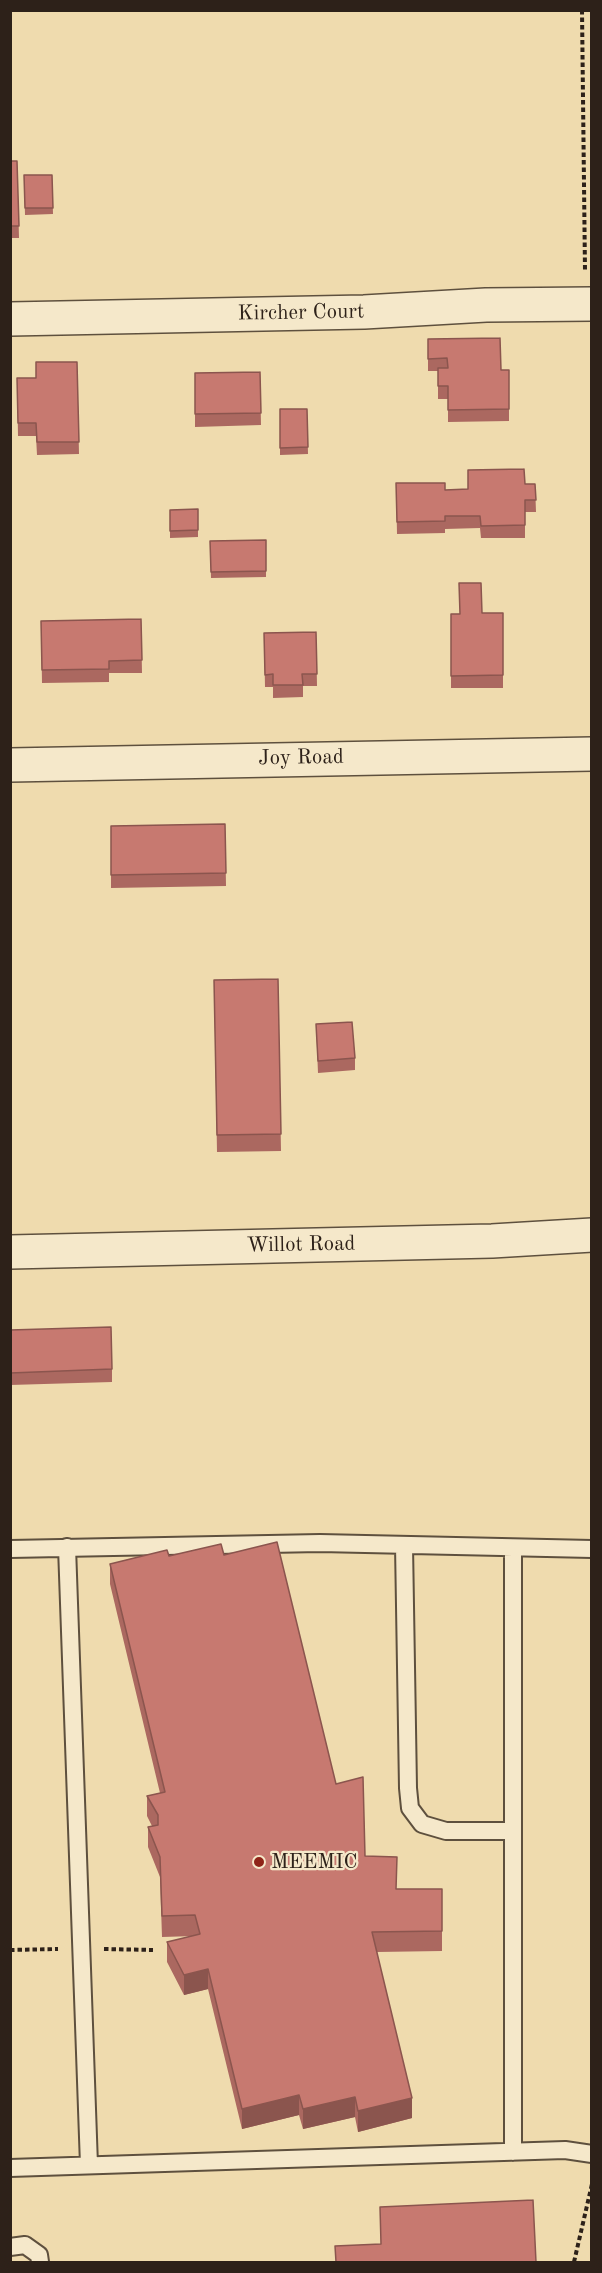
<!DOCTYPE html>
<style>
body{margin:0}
#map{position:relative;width:602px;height:2273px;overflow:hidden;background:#efdbae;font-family:"Old Standard TT",serif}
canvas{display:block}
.frame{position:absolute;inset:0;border:12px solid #2d2119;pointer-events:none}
</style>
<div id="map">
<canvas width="602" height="2273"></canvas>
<div class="frame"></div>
</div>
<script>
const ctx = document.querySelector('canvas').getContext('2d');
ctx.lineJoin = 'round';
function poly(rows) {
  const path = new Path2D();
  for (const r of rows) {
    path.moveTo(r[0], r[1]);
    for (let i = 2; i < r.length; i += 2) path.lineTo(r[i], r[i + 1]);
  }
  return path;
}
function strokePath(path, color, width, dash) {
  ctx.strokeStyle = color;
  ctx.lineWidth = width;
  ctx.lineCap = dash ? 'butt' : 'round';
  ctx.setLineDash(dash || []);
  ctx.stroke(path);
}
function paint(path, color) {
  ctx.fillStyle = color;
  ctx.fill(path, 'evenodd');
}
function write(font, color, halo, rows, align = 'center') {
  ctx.font = font + ' "Old Standard TT",serif';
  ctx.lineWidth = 4.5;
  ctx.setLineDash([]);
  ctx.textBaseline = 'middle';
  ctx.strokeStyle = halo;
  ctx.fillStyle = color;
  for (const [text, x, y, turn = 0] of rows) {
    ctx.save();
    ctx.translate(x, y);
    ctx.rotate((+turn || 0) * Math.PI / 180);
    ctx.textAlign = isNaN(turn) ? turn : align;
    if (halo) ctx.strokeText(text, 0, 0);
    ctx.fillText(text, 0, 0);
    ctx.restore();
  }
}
const path = poly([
 [582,10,585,271],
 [104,1949,153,1950],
 [10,1950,58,1949],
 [574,2262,592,2184]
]);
const service = poly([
 [404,1545,408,1788,410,1808,422,1824,446,1831,513,1831],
 [67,1547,89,2165],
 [513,1548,513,2152],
 [10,1549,320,1543,592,1549],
 [10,2168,565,2150,592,2154],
 [10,2247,25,2245,39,2255,40,2262]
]);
const minor = poly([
 [10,319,364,312,486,305,592,304],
 [10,765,592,754],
 [10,1252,492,1241,592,1235]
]);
const wall = poly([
 [10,161,17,161,19,238,10,238],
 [24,175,52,175,53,214,25,215],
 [428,339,501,370,509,370,509,421,448,422,448,399,438,399,438,371,428,371],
 [77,362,79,454,37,455,36,436,18,436,17,378,36,378],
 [260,372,261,425,195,427,195,373],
 [280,409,307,409,308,454,280,455],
 [396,483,445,490,468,489,525,484,535,484,536,512,525,512,525,538,481,538,480,528,445,529,445,533,397,534],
 [198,509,198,537,170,538,170,510],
 [266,540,266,577,211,578,210,541],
 [503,613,503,688,451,688,451,614],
 [141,619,142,673,109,673,109,682,42,683,41,621],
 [316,632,317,686,303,686,303,697,273,698,273,687,265,687,264,633],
 [225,824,226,886,111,888,111,826],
 [278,979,281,1151,217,1152,214,980],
 [316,1024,355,1058,355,1070,318,1073],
 [10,1330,112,1369,112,1382,10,1385],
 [224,1555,336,1784,365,1856,396,1889,442,1889,442,1951,377,1952,412,2118,358,2132,355,2117,303,2129,299,2115,242,2129,208,1989,184,1995,167,1962,167,1942,195,1936,162,1937,160,1877,148,1847,148,1827,152,1826,147,1816,147,1796,160,1793,110,1584,110,1564,169,1556]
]);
const shadedWall = poly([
 [208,1969,208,1989,184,1995,184,1975],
 [299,2095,299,2115,242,2129,242,2109],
 [355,2097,355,2117,303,2129,303,2109],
 [412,2098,412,2118,358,2132,358,2111]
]);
const building = poly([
 [10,161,17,161,19,226,10,226,10,161],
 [24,175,52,175,53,208,25,208,24,175],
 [500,338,501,370,509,370,509,409,448,410,448,386,438,386,438,368,448,368,447,358,428,359,428,339,500,338],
 [36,362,77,362,79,442,37,442,36,423,18,423,17,378,36,378,36,362],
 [260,372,261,413,195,414,195,373,260,372],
 [280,409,307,409,308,447,280,448,280,409],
 [524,469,525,484,535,484,536,500,525,500,525,525,481,526,480,516,445,516,445,521,397,522,396,483,445,483,445,490,468,489,468,470,524,469],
 [198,509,198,530,170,531,170,510,198,509],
 [266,540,266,571,211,572,210,541,266,540],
 [459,583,481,583,482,613,503,613,503,675,451,676,451,614,460,614,459,583],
 [141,619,142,660,109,661,109,669,42,670,41,621,141,619],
 [316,632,317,674,302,674,303,685,273,685,273,674,265,675,264,633,316,632],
 [225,824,226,873,111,875,111,826,225,824],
 [278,979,281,1134,217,1135,214,980,278,979],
 [352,1022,355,1058,318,1061,316,1024,352,1022],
 [111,1327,112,1369,10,1373,10,1330,111,1327],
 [277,1542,336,1784,363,1777,365,1856,397,1857,396,1889,442,1889,442,1931,372,1932,412,2098,358,2111,355,2097,303,2109,299,2095,242,2109,208,1969,184,1975,167,1942,200,1934,195,1915,162,1916,160,1857,148,1827,158,1825,158,1815,147,1796,165,1792,110,1564,167,1550,169,1556,221,1544,224,1555,277,1542],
 [533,2200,536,2262,336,2262,335,2246,381,2244,380,2207,533,2200]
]);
const markers = [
 [259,1862,6,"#8f2418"]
];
const streetNames = [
 ["Kircher Court",301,313,-1],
 ["Joy Road",301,758,-1],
 ["Willot Road",301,1245,-1]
];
const poiNames = [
 ["MEEMIC",271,1862]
];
strokePath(service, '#5e503e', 20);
strokePath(minor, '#5e503e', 36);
strokePath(path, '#2d2119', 4, [4.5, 3]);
strokePath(service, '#f5e8ca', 16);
strokePath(minor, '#f5e8ca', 33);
paint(wall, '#ab6860');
paint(shadedWall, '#8b554e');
paint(building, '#c77970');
strokePath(building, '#8b554e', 1.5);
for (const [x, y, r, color] of markers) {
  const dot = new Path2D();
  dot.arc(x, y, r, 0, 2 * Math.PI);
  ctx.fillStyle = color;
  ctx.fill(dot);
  strokePath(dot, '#f5e8ca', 2);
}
write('21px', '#2d2119', '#f5e8ca', streetNames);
write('21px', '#2d2119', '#f5e8ca', poiNames, 'left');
</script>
